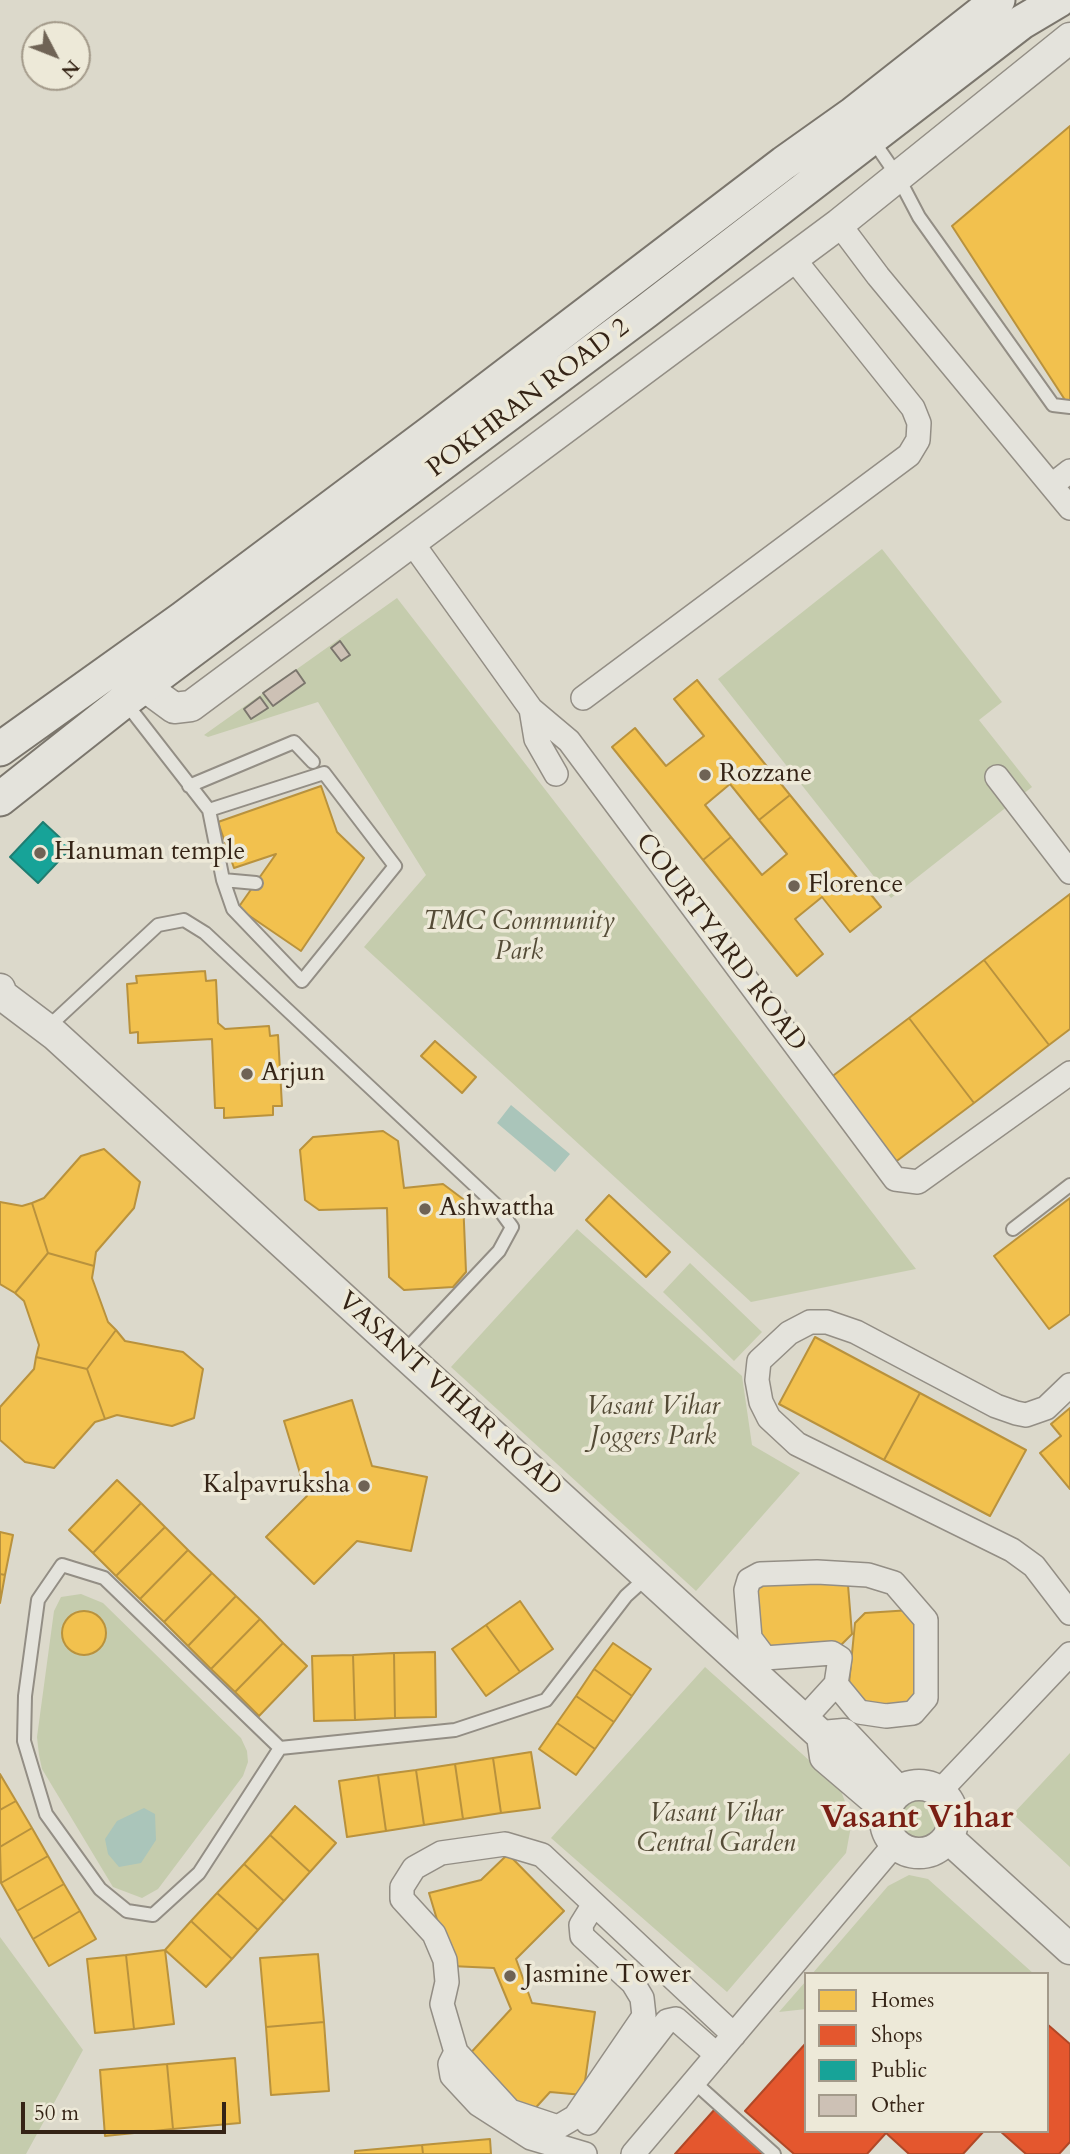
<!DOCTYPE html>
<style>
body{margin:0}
#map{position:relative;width:1070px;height:2154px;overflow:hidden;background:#dcd9cb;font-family:Cardo,serif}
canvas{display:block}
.legend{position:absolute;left:804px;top:1972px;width:245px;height:161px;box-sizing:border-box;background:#ede9d8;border:2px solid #a39a8a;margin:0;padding:9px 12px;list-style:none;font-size:21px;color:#352416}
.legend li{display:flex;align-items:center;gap:14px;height:35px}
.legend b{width:35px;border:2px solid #a39a8a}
.north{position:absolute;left:21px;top:21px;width:70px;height:70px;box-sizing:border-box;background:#ede9d8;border:2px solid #a39a8a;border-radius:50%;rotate:132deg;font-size:19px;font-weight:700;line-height:28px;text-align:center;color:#352416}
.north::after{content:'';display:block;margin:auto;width:24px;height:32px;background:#6f6355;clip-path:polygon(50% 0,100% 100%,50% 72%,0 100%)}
.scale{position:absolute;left:21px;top:2102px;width:205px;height:32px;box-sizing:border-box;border:4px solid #352416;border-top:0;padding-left:9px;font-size:21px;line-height:24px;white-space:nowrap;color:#352416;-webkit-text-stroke:5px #ede9d8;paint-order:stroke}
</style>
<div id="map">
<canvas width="1070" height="2154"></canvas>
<ul class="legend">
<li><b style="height:19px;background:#f2c14e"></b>Homes</li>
<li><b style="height:19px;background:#e4572e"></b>Shops</li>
<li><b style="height:19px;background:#17a398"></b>Public</li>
<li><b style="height:19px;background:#cdc1b5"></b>Other</li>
</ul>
<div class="north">N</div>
<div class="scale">50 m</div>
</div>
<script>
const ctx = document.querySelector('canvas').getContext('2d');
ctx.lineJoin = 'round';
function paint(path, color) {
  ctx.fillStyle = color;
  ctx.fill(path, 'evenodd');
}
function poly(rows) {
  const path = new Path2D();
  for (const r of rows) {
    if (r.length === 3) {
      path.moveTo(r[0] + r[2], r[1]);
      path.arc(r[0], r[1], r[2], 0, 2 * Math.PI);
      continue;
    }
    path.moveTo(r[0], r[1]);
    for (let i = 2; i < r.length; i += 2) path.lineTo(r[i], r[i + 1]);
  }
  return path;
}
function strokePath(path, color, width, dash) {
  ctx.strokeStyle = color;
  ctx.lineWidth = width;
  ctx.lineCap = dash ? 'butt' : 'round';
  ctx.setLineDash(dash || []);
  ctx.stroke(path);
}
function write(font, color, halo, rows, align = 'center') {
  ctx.font = font + ' Cardo,serif';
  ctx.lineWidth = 7;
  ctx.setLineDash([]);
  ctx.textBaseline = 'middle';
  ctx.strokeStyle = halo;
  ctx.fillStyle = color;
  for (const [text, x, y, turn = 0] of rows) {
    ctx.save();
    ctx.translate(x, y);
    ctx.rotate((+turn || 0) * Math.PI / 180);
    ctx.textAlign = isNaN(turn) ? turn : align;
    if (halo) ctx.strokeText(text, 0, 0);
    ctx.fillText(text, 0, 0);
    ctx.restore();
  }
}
const green = poly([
 [882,549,1002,702,979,720,1032,787,891,898,718,679],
 [397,598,916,1269,751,1302,364,947,426,875,318,702,208,737,204,735],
 [577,1229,742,1376,752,1445,800,1473,696,1591,451,1367],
 [690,1263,762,1332,734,1361,663,1292],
 [81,1594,103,1603,241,1738,247,1751,248,1762,243,1776,158,1889,142,1898,113,1887,42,1769,39,1755,37,1737,54,1611,61,1597],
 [705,1667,840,1788,852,1821,846,1853,727,1992,551,1838],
 [1070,1753,1070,1867,1013,1814],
 [918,1818,19],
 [909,1875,928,1879,1034,1974,812,1974,888,1886],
 [0,1937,83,2050,26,2154,0,2154],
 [806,1981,806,2009,779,2012]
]);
const water = poly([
 [511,1105,570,1154,555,1172,497,1123],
 [144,1808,155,1814,156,1840,141,1863,119,1867,108,1854,105,1839,117,1821]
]);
const homes = poly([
 [1070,126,1070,400,1067,403,952,226,1070,126],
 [697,680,790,795,759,820,730,784,705,805,731,837,703,860,612,747,635,728,666,766,704,736,674,699,697,680],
 [321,786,337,832,364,858,301,951,238,908,276,854,234,868,218,822,321,786],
 [790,795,881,907,850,932,822,897,795,919,823,954,797,976,703,860,731,837,762,875,787,854,759,820,790,795],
 [1070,894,1070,1029,1049,1045,984,960,1070,894],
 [984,960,1049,1045,974,1103,909,1018,984,960],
 [205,971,206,981,216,980,218,1023,225,1029,269,1026,270,1036,278,1035,282,1106,273,1106,273,1115,224,1118,224,1108,215,1108,212,1039,138,1043,138,1032,130,1033,127,984,137,983,136,976,205,971],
 [909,1018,974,1103,894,1163,830,1078,909,1018],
 [435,1041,476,1077,462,1093,421,1056,435,1041],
 [383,1131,398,1141,404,1188,443,1184,463,1199,466,1272,453,1287,404,1290,389,1277,387,1208,319,1210,305,1200,300,1150,313,1137,383,1131],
 [104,1149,140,1182,134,1208,96,1252,94,1266,48,1253,32,1203,44,1198,81,1156,104,1149],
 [609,1195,670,1252,646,1277,586,1220,609,1195],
 [1070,1198,1070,1314,1049,1329,994,1256,1070,1198],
 [0,1202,22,1206,32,1203,48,1253,15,1293,0,1284,0,1202],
 [48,1253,94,1266,92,1278,108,1322,116,1330,87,1369,36,1357,39,1345,24,1301,15,1293,48,1253],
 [116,1330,125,1341,183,1352,203,1369,194,1418,172,1426,117,1415,105,1419,87,1369,116,1330],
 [815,1337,920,1393,884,1460,779,1404,815,1337],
 [36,1357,87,1369,105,1419,95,1422,54,1468,25,1462,0,1440,0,1407,34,1369,36,1357],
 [920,1393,1026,1450,990,1516,884,1460,920,1393],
 [352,1400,372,1466,427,1477,411,1551,357,1541,314,1584,266,1537,307,1496,284,1421,352,1400],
 [1070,1408,1070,1489,1040,1453,1061,1436,1051,1424,1070,1408],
 [117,1480,141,1503,93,1553,69,1530,117,1480],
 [141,1503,165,1527,116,1576,93,1553,141,1503],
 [165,1527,188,1550,140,1599,116,1576,165,1527],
 [0,1532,13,1535,5,1575,0,1574,0,1532],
 [188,1550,212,1573,164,1622,140,1599,188,1550],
 [212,1573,236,1596,188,1646,164,1622,212,1573],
 [0,1574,5,1575,0,1603,0,1574],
 [763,1580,848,1585,852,1634,839,1647,769,1654,755,1643,751,1594,763,1580],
 [236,1596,260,1619,211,1669,188,1646,236,1596],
 [520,1601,553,1649,520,1672,486,1625,520,1601],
 [911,1610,923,1623,922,1694,910,1708,860,1708,848,1694,855,1623,865,1613,911,1610],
 [84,1633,22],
 [260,1619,283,1643,235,1692,211,1669,260,1619],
 [486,1625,520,1672,486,1696,452,1649,486,1625],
 [283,1643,307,1666,259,1716,235,1692,283,1643],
 [613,1643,651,1669,632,1696,594,1669,613,1643],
 [435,1652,436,1717,395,1718,394,1653,435,1652],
 [394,1653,395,1718,355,1720,353,1655,394,1653],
 [353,1655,355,1720,314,1721,312,1656,353,1655],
 [594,1669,632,1696,614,1722,576,1696,594,1669],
 [576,1696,614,1722,595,1749,557,1723,576,1696],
 [557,1723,595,1749,576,1775,539,1749,557,1723],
 [531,1752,540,1808,501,1813,493,1758,531,1752],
 [493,1758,501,1813,463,1819,455,1764,493,1758],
 [455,1764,463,1819,424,1825,416,1770,455,1764],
 [416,1770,424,1825,386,1831,378,1775,416,1770],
 [0,1774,16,1801,0,1810,0,1774],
 [378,1775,386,1831,347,1837,339,1781,378,1775],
 [16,1801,32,1828,0,1847,0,1810,16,1801],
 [295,1806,336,1843,310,1872,270,1835,295,1806],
 [32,1828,48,1856,1,1883,0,1847,32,1828],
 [270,1835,310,1872,284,1901,244,1864,270,1835],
 [508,1854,564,1911,516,1959,532,2003,595,2012,583,2095,550,2092,529,2115,466,2058,511,2009,494,1968,451,1966,429,1893,481,1880,508,1854],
 [48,1856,64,1884,17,1911,1,1883,48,1856],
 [244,1864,284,1901,258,1930,217,1893,244,1864],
 [64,1884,80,1911,33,1939,17,1911,64,1884],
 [217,1893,258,1930,232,1959,191,1921,217,1893],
 [80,1911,96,1939,49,1966,33,1939,80,1911],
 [191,1921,232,1959,206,1987,165,1950,191,1921],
 [165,1950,174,2024,134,2029,126,1955,165,1950],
 [318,1954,324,2022,266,2027,260,1958,318,1954],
 [126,1955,134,2029,95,2033,87,1959,126,1955],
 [324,2022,329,2091,271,2095,266,2027,324,2022],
 [235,2058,240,2123,173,2129,167,2064,235,2058],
 [167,2064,173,2129,105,2136,100,2070,167,2064],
 [490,2139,491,2154,423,2154,422,2145,490,2139],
 [422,2145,423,2154,355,2154,355,2151,422,2145]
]);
const shops = poly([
 [1047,2024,1070,2044,1070,2142,1059,2154,1026,2154,1000,2131,1047,2131,1047,2024],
 [806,2043,806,2131,984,2131,963,2154,909,2154,886,2133,867,2154,794,2154,745,2111,806,2043],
 [715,2109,765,2154,675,2154,715,2109]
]);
const public = poly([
 [43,822,71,848,38,883,10,857,43,822]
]);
const building = poly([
 [340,641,350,655,341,661,331,648,340,641],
 [296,670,305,683,273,706,263,693,296,670],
 [260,697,268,708,251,719,244,709,260,697]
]);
const service = poly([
 [872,139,898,177,919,217,1053,405,1070,407],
 [125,702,209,810,223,880,256,883],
 [189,786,294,742,313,762],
 [209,810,324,773,395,866,302,981,233,909,223,880],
 [47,1028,158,925,184,920,205,933,496,1205,512,1227,499,1251,403,1353],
 [1013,1229,1070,1185],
 [280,1748,104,1578,62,1565,38,1600,25,1696,24,1741,46,1814,100,1889,127,1911,153,1915,199,1873,280,1748,455,1730,546,1700,626,1596,647,1577],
 [694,2082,774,2154]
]);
const minor = poly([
 [839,224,878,276,1070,508],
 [1052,485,1070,471],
 [413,544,531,709,569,741,895,1179,918,1182,1070,1073],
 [583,698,909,455,918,440,919,423,913,408,793,258],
 [531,709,536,739,556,774],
 [997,777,1070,872],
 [1070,1385,1046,1408,1026,1415,1016,1413,996,1406,856,1332,827,1322,810,1322,789,1333,759,1361,757,1380,761,1402,769,1418,797,1444,1012,1550,1034,1566,1070,1613],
 [817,1572,868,1575,894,1583,926,1620,926,1698,913,1713,886,1716,859,1712,836,1684,840,1658,832,1653,765,1658,750,1638,746,1590,749,1580,760,1574,817,1572],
 [804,1719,836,1684],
 [940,1791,1070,1654],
 [456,2052,510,2111,558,2127,575,2117,644,2016,642,1998,633,1983,582,1936,581,1925,594,1904],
 [588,2123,667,2021,676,2019,717,2055],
 [585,2154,531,2138,478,2104,452,2076,450,2064,456,2052,442,2004,447,1982,445,1960,434,1934,402,1899,402,1887,414,1868,441,1853,505,1844,542,1855,734,2035],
 [633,2154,895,1844]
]);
const tertiary = poly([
 [144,686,174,708,191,706,839,224,1070,38],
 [0,989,2,995,55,1035,822,1736,844,1734,898,1791],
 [822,1736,825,1757,886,1809],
 [919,1819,34],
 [948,1838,1070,1949]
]);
const secondary = poly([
 [0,749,182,619,433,431,784,163,853,114,998,0],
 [0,799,124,701,645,312,1022,22,1059,0]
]);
const markers = [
 [705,775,7,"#6f6355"],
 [40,853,7,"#6f6355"],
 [794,886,7,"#6f6355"],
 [247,1074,7,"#6f6355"],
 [425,1209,7,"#6f6355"],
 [364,1486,7,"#6f6355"],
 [510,1976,7,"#6f6355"]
];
const streetNames = [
 ["POKHRAN ROAD 2",529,399,-37],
 ["COURTYARD ROAD",720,943,53],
 ["VASANT VIHAR ROAD",449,1395,42]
];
const poiNames = [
 ["Rozzane",719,775],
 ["Hanuman temple",54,853],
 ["Florence",808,886],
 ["Arjun",261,1074],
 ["Ashwattha",439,1209],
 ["Kalpavruksha",350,1486,"right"],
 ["Jasmine Tower",524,1976]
];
const parkNames = [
 ["TMC Community",519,923],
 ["Park",519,953],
 ["Vasant Vihar",653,1408],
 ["Joggers Park",653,1438],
 ["Vasant Vihar",716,1815],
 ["Central Garden",716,1845]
];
const districtNames = [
 ["Vasant Vihar",917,1819]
];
paint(green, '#c5ccad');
paint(water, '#aac5ba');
paint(homes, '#f2c14e');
strokePath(homes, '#b9923d', 2);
paint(shops, '#e4572e');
strokePath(shops, '#b04827', 2);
paint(public, '#17a398');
strokePath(public, '#207d71', 2);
paint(building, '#cdc1b5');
strokePath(building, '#7b766d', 2);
strokePath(service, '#938e85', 16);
strokePath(minor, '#938e85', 26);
strokePath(tertiary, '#938e85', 33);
strokePath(secondary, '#7b766d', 37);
strokePath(service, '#e4e3dc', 12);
strokePath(minor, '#e4e3dc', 23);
strokePath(tertiary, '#e4e3dc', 30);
strokePath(secondary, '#e4e3dc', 33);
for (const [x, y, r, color] of markers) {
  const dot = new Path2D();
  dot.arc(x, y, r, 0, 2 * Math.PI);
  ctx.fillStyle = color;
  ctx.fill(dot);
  strokePath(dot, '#ede9d8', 2.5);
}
write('26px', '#352416', '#ede9d8', streetNames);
write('26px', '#352416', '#ede9d8', poiNames, 'left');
write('italic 26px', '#544b36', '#ede9d8', parkNames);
write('bold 33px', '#7a1f14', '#ede9d8', districtNames);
</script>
